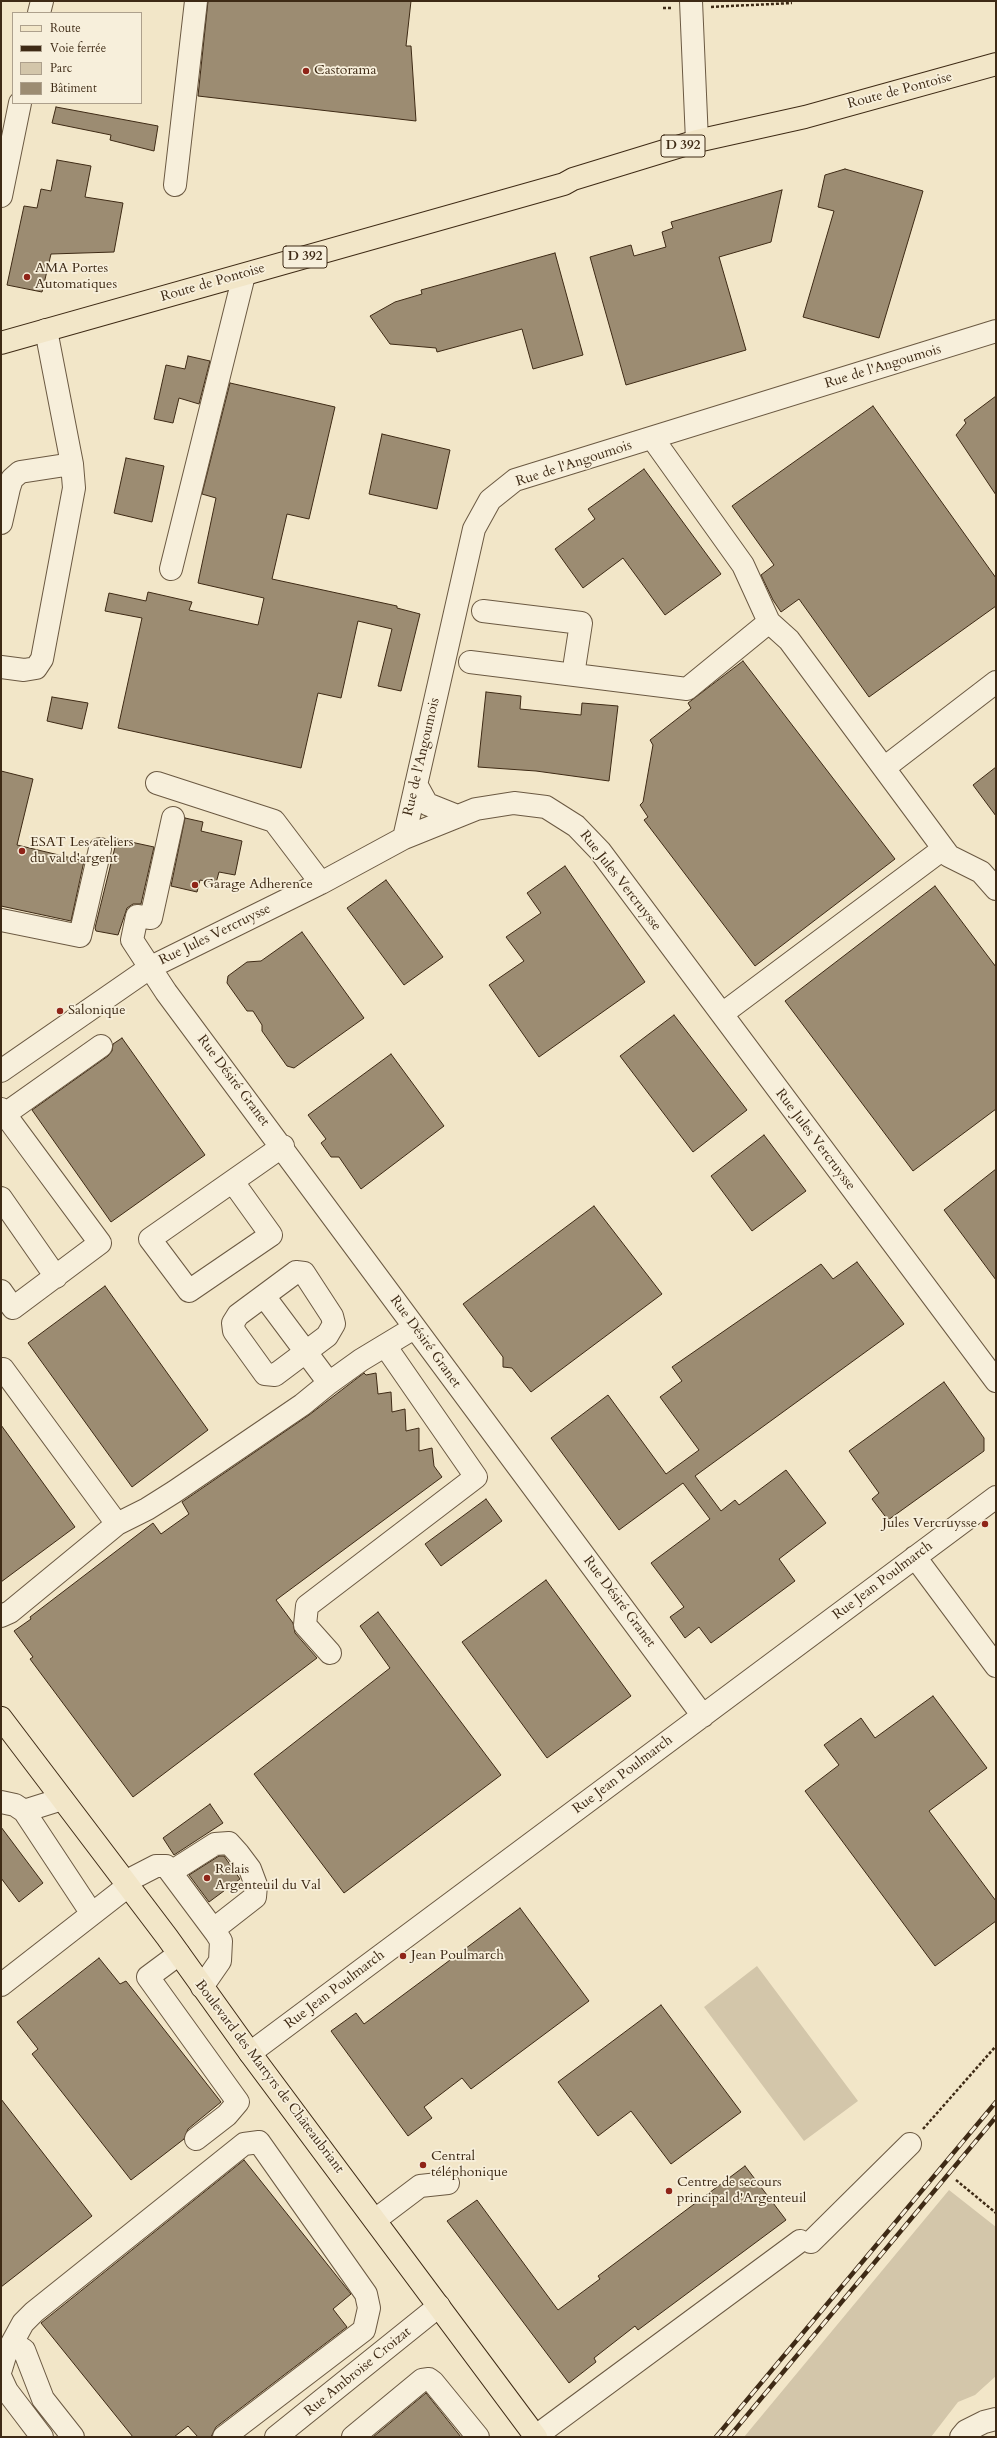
<!DOCTYPE html>
<meta charset="utf-8">
<style>
body{margin:0}
#map{position:relative;width:997px;height:2438px;overflow:hidden;background:#f2e6c8;font-family:Cardo,serif}
canvas{display:block}
.frame{position:absolute;inset:0;border:2px solid #3e2a15;pointer-events:none}
.legend{position:absolute;left:12px;top:12px;width:130px;height:92px;box-sizing:border-box;background:#f7efdb;border:1px solid #ada08c;margin:0;padding:5px 7px;list-style:none;font-size:12px;color:#3e2a15}
.legend li{display:flex;align-items:center;gap:8px;height:20px}
.legend b{width:20px;border:1px solid #ada08c}
</style>
<div id="map">
<canvas width="997" height="2438"></canvas>
<div class="frame"></div>
<ul class="legend">
<li><b style="height:5px;background:#f2e6c8"></b>Route</li>
<li><b style="height:5px;background:#3e2a15"></b>Voie ferrée</li>
<li><b style="height:11px;background:#d3c6aa"></b>Parc</li>
<li><b style="height:11px;background:#9c8c72"></b>Bâtiment</li>
</ul>
</div>
<script>
const ctx = document.querySelector('canvas').getContext('2d');
ctx.lineJoin = 'round';
function paint(path, color) {
  ctx.fillStyle = color;
  ctx.fill(path, 'evenodd');
}
function poly(rows) {
  const path = new Path2D();
  for (const r of rows) {
    path.moveTo(r[0], r[1]);
    for (let i = 2; i < r.length; i += 2) path.lineTo(r[i], r[i + 1]);
  }
  return path;
}
function strokePath(path, color, width, dash) {
  ctx.strokeStyle = color;
  ctx.lineWidth = width;
  ctx.lineCap = dash ? 'butt' : 'round';
  ctx.setLineDash(dash || []);
  ctx.stroke(path);
}
function write(font, color, halo, rows, align = 'center') {
  ctx.font = font + ' Cardo,serif';
  ctx.lineWidth = 3.5;
  ctx.setLineDash([]);
  ctx.textBaseline = 'middle';
  ctx.strokeStyle = halo;
  ctx.fillStyle = color;
  for (const [text, x, y, turn = 0] of rows) {
    ctx.save();
    ctx.translate(x, y);
    ctx.rotate((+turn || 0) * Math.PI / 180);
    ctx.textAlign = isNaN(turn) ? turn : align;
    if (halo) ctx.strokeText(text, 0, 0);
    ctx.fillText(text, 0, 0);
    ctx.restore();
  }
}
const green = poly([
 [757,1966,858,2101,804,2141,704,2007],
 [949,2190,996,2227,996,2376,975,2395,958,2402,931,2437,744,2437]
]);
const building = poly([
 [208,1,411,1,406,46,411,46,416,121,198,96,208,1],
 [56,107,158,126,154,151,110,140,111,135,52,123,56,107],
 [57,160,91,166,85,197,123,203,114,252,51,254,42,292,7,285,24,206,37,208,41,189,51,191,57,160],
 [845,169,923,191,879,338,803,317,834,211,818,207,825,175,845,169],
 [782,190,771,242,719,257,746,350,626,385,590,257,631,245,634,256,666,247,662,232,673,228,671,222,782,190],
 [555,253,583,355,533,369,522,329,437,352,436,348,390,344,370,316,395,302,422,294,421,290,555,253],
 [188,356,210,361,199,404,179,398,173,423,154,419,166,365,185,369,188,356],
 [230,383,335,407,309,519,287,514,272,579,397,606,397,608,420,614,401,691,378,686,392,629,358,621,341,698,318,693,301,768,118,728,142,618,105,611,109,593,146,601,148,592,192,602,189,610,258,625,264,598,198,583,216,498,202,494,230,383],
 [996,396,996,495,956,435,966,423,964,420,996,396],
 [873,406,996,578,996,606,869,697,799,599,781,612,773,600,761,575,774,565,732,506,873,406],
 [382,434,450,450,437,509,369,494,382,434],
 [126,458,164,466,152,522,114,513,126,458],
 [644,469,721,574,665,615,623,558,583,588,555,549,595,519,588,509,644,469],
 [743,661,895,859,755,966,644,820,648,817,640,805,643,802,653,745,650,740,691,708,688,703,743,661],
 [486,692,521,696,520,709,581,715,582,703,618,706,609,781,536,771,478,767,486,692],
 [52,697,88,703,82,729,47,721,52,697],
 [996,767,996,816,973,785,996,767],
 [1,771,33,779,17,845,84,861,71,921,1,906,1,771],
 [185,818,203,822,201,831,242,841,235,875,219,872,216,883,200,880,197,892,171,886,185,818],
 [117,839,154,847,141,904,133,904,127,908,118,935,96,931,95,928,117,839],
 [565,866,645,982,539,1057,489,985,524,961,506,937,541,913,527,893,565,866],
 [386,880,443,957,404,985,347,908,386,880],
 [935,886,996,967,996,1109,913,1171,785,1001,935,886],
 [302,932,364,1018,294,1068,287,1066,262,1031,262,1025,253,1011,247,1011,227,983,228,976,247,962,261,961,302,932],
 [674,1015,747,1110,693,1152,620,1056,674,1015],
 [122,1038,205,1155,111,1222,32,1110,108,1056,112,1051,113,1044,122,1038],
 [391,1054,444,1126,361,1189,339,1157,331,1157,321,1143,326,1139,308,1115,391,1054],
 [764,1135,806,1191,752,1231,711,1176,764,1135],
 [996,1169,996,1280,944,1210,996,1169],
 [594,1206,662,1294,531,1392,512,1368,503,1367,503,1357,463,1304,594,1206],
 [857,1262,904,1324,695,1476,721,1511,735,1500,739,1505,786,1470,826,1523,779,1559,795,1581,711,1643,699,1627,685,1638,670,1617,684,1607,651,1563,710,1519,683,1483,619,1530,551,1438,608,1395,666,1474,699,1450,660,1397,682,1381,672,1367,821,1264,833,1279,857,1262],
 [105,1286,208,1430,132,1487,28,1343,105,1286],
 [364,1373,366,1375,376,1373,378,1394,391,1392,392,1412,405,1409,406,1431,419,1428,419,1451,432,1448,434,1466,442,1477,276,1600,293,1623,295,1633,317,1658,133,1797,30,1659,33,1657,14,1631,31,1619,30,1617,153,1523,161,1534,189,1514,182,1502,309,1415,364,1373],
 [944,1382,984,1438,984,1451,888,1520,872,1499,879,1493,849,1451,944,1382],
 [1,1425,75,1527,1,1582,1,1425],
 [486,1499,502,1521,441,1566,425,1544,486,1499],
 [546,1580,631,1696,547,1758,462,1642,546,1580],
 [378,1612,501,1775,344,1893,254,1774,390,1668,360,1626,378,1612],
 [933,1696,987,1768,929,1811,996,1901,996,1921,935,1966,805,1791,839,1765,824,1745,861,1718,875,1738,933,1696],
 [210,1804,223,1823,174,1855,163,1838,210,1804],
 [1,1827,43,1883,19,1902,1,1878,1,1827],
 [219,1856,224,1856,240,1879,209,1902,189,1875,219,1856],
 [520,1908,589,2001,471,2089,462,2078,424,2107,432,2118,408,2136,331,2031,356,2013,364,2024,520,1908],
 [99,1958,120,1984,126,1981,221,2102,188,2129,184,2139,131,2180,32,2054,38,2049,17,2022,99,1958],
 [661,2005,741,2112,671,2164,631,2111,598,2136,558,2082,661,2005],
 [1,2099,92,2216,1,2287,1,2099],
 [244,2160,351,2294,333,2309,347,2327,216,2427,211,2437,198,2437,188,2426,174,2437,133,2437,41,2323,244,2160],
 [745,2166,786,2220,638,2330,635,2326,594,2358,596,2362,569,2383,447,2221,477,2200,558,2310,600,2279,598,2276,745,2166],
 [426,2393,461,2437,373,2437,426,2393]
]);
const path = poly([
 [711,7,792,3],
 [663,8,672,8],
 [923,2129,996,2046],
 [956,2180,996,2213]
]);
const minor = poly([
 [691,1,697,141],
 [39,13,42,1],
 [175,185,196,1],
 [1,196,20,103],
 [653,439,743,565,769,622,789,640,949,856,981,872,996,889],
 [1,523,9,488,12,479,20,472,72,464],
 [171,569,244,275],
 [483,611,581,623,573,675],
 [470,662,687,689,769,622],
 [1,667,24,670,36,668,42,659,74,488,72,464,46,330],
 [884,768,996,682],
 [157,783,274,821,321,883],
 [416,784,427,804,457,816],
 [173,818,151,918,137,916,132,940,166,992,703,1716],
 [404,838,474,529,490,500,515,480,996,331],
 [1,920,80,936,100,849],
 [722,1014,943,849],
 [1,1071,151,967,321,883,404,838,476,809,514,803,546,807,576,826,600,851,996,1381],
 [1,1109,100,1243,13,1308,1,1291],
 [5,1114,101,1046],
 [233,1182,271,1235,189,1291,150,1239,283,1146],
 [1,1198,56,1277],
 [296,1272,304,1273,332,1316,334,1324,327,1336,275,1375,265,1374,234,1331,233,1323,238,1315,296,1272],
 [264,1296,329,1383,361,1360,414,1328],
 [1,1371,3,1369,117,1524,10,1612,1,1616],
 [117,1524,147,1509,174,1492,302,1405,329,1383],
 [915,1557,996,1666],
 [330,1653,305,1625,307,1606,476,1477,386,1347],
 [1,1802,15,1805,24,1811,62,1799],
 [24,1811,92,1914],
 [171,1872,215,1844,229,1843,238,1853,250,1869,256,1885,255,1897,214,1929],
 [125,1882,156,1866,166,1866,216,1933,221,1941,220,1961,202,1987],
 [179,1954,148,1977,238,2102,227,2115,196,2139],
 [1,1985,128,1886],
 [250,2053,996,1497],
 [375,2220,420,2186,448,2183],
 [811,2242,910,2144],
 [13,2343,24,2350,43,2399,73,2437],
 [1,2369,5,2356,23,2323,34,2312,244,2144,259,2142,366,2294,369,2308,364,2330,224,2437],
 [1,2378,7,2391,42,2437],
 [536,2436,800,2241],
 [276,2437,439,2306],
 [353,2437,422,2380,429,2379,433,2382,478,2437],
 [961,2437,966,2431,984,2422,996,2419]
]);
const major = poly([
 [1,343,564,184,573,179,697,141,805,117,996,64],
 [1,1718,167,1937,250,2053,536,2437]
]);
const rail = poly([
 [716,2437,996,2102],
 [729,2437,996,2117]
]);
const markers = [
 [306,71,4,"#8f2418"],
 [27,277,4,"#8f2418"],
 [22,851,4,"#8f2418"],
 [195,885,4,"#8f2418"],
 [60,1011,4,"#8f2418"],
 [985,1524,4,"#8f2418"],
 [207,1878,4,"#8f2418"],
 [403,1956,4,"#8f2418"],
 [423,2165,4,"#8f2418"],
 [669,2191,4,"#8f2418"]
];
const shields = [
 [683,146,44],
 [305,257,44]
];
const shieldNames = [
 ["D 392",683,146],
 ["D 392",305,257]
];
const poiNames = [
 ["Castorama",314,71],
 ["AMA Portes",35,269],
 ["Automatiques",35,285],
 ["ESAT Les ateliers",30,843],
 ["du val d'argent",30,859],
 ["Garage Adherence",203,885],
 ["Salonique",68,1011],
 ["Jules Vercruysse",977,1524,"right"],
 ["Relais",215,1870],
 ["Argenteuil du Val",215,1886],
 ["Jean Poulmarch",411,1956],
 ["Central",431,2157],
 ["téléphonique",431,2173],
 ["Centre de secours",677,2183],
 ["principal d'Argenteuil",677,2199]
];
const streetNames = [
 ["Route de Pontoise",900,91,-15],
 ["Route de Pontoise",213,283,-16],
 ["Rue de l'Angoumois",883,367,-17],
 ["Rue de l'Angoumois",574,464,-18],
 ["Rue de l'Angoumois",422,757,-77],
 ["Rue Jules Vercruysse",620,881,52],
 ["Rue Jules Vercruysse",215,935,-26],
 ["Rue Désiré Granet",233,1081,53],
 ["Rue Jules Vercruysse",815,1140,53],
 ["Rue Désiré Granet",425,1342,54],
 ["Rue Jean Poulmarch",883,1581,-37],
 ["Rue Désiré Granet",619,1602,53],
 ["Rue Jean Poulmarch",623,1775,-37],
 ["Rue Jean Poulmarch",335,1990,-37],
 ["Boulevard des Martyrs de Châteaubriant",269,2077,53],
 ["Rue Ambroise Croizat",358,2372,-39]
];
paint(green, '#d3c6aa');
paint(building, '#9c8c72');
strokePath(building, '#3e2a15', 1);
strokePath(minor, '#6b5942', 24);
strokePath(major, '#3e2a15', 24);
strokePath(path, '#3e2a15', 2.5, [3, 2]);
strokePath(minor, '#f7efdb', 22);
strokePath(major, '#f2e6c8', 22);
strokePath(rail, '#3e2a15', 4.5);
strokePath(rail, '#f7efdb', 3, [9]);
for (const [x, y, r, color] of markers) {
  const dot = new Path2D();
  dot.arc(x, y, r, 0, 2 * Math.PI);
  ctx.fillStyle = color;
  ctx.fill(dot);
  strokePath(dot, '#f7efdb', 1.5);
}
for (const [x, y, w] of shields) {
  const box = new Path2D();
  box.roundRect(x - w / 2, y - 11, w, 22, 3);
  ctx.fillStyle = '#f7efdb';
  ctx.fill(box);
  strokePath(box, '#3e2a15', 1);
}
write('bold 13px', '#3e2a15', null, shieldNames);
write('14px', '#3e2a15', '#f7efdb', poiNames, 'left');
write('14px', '#3e2a15', '#f7efdb', streetNames);
</script>
